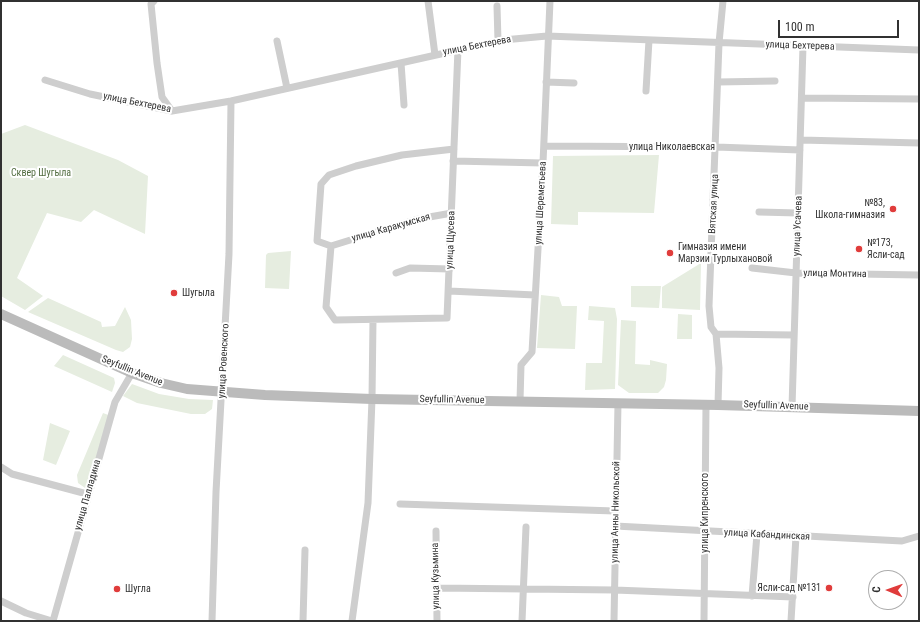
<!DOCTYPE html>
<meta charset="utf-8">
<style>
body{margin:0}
#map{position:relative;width:920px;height:622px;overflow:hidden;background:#fff;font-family:"Roboto Condensed",sans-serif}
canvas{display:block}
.frame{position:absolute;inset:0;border:2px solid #313131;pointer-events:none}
.north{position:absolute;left:868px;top:570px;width:40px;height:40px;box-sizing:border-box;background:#fff;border:1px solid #adadad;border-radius:50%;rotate:272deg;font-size:11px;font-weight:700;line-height:16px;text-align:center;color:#313131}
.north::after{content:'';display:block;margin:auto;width:14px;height:18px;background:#e03c3b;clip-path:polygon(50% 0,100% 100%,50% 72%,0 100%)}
.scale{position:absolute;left:778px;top:20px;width:121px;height:18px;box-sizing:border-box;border:2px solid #313131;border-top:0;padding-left:5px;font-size:12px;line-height:14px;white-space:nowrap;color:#313131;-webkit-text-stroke:3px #fff;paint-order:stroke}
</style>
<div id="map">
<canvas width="920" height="622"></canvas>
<div class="frame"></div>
<div class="north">С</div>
<div class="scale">100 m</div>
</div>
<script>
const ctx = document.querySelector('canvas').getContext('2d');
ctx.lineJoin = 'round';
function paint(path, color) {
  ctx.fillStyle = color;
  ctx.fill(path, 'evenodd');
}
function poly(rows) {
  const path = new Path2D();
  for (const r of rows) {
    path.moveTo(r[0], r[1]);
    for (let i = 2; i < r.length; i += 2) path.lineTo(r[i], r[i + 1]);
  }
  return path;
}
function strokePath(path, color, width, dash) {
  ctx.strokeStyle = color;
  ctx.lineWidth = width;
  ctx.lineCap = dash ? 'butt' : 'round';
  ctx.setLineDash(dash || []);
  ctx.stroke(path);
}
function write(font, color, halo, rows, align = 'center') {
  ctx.font = font + ' "Roboto Condensed",sans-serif';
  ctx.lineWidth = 4;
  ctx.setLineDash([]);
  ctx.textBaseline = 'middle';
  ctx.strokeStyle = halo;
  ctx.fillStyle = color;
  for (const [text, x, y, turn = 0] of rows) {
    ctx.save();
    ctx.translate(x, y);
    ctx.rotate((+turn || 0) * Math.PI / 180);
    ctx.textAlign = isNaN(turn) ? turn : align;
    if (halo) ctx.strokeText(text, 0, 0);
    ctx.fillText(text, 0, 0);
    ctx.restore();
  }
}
const green = poly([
 [25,125,118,160,148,176,145,234,94,210,81,222,47,213,17,278,43,296,25,310,1,296,1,134],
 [659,155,654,213,578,212,578,225,551,224,553,156],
 [291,251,289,289,265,288,266,255,268,253],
 [701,263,700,310,662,308,662,287],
 [631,286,661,286,659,308,631,307],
 [541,295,559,297,562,306,577,306,575,349,537,348],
 [48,298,101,322,102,327,115,326,125,307,131,320,132,339,130,347,123,352,116,350,28,312],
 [589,306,615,308,617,319,615,389,585,390,586,363,602,363,604,321,588,320],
 [678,314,692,315,692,339,677,339],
 [621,320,636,321,635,364,650,365,650,360,667,364,666,380,664,387,658,393,629,393,618,385],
 [63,355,114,378,115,383,112,392,54,366],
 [132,384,159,394,189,399,213,400,212,409,205,414,191,414,137,403,123,396],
 [103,413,111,416,88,490,78,483,77,475],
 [50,423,70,431,56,465,43,460]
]);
const minor = poly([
 [154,1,151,4,157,63,162,97,172,111],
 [428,1,435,55],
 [497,6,498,41],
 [277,41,287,88],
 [401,63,404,105],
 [45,80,90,94,172,111,231,101,503,40,547,36,919,50],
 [546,82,574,83],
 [718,82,775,81],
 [646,91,649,40],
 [802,98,919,99],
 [801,140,919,143],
 [544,146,716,147,800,150],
 [453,161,543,163],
 [759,212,798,213],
 [331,246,326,307,335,320,447,318,458,49],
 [331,246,317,241,321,184,329,175,356,166,402,155,454,149],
 [331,246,418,219,452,213],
 [752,268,796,273,919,275],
 [396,273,410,268,450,269],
 [449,291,535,295],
 [716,334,794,335],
 [520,401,521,365,532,352,543,163,550,1],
 [718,405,719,368,716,334,711,327,709,306,719,43,723,1],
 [792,407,803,46],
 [1,467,12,474,87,494],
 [400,504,615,511],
 [615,526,902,541,919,536],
 [436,531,437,621],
 [437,588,615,590,793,597],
 [752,596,757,534],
 [1,601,26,613,52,621],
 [53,621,115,402,132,373],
 [212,621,216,492,229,254,231,101],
 [303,621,305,550],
 [352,621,368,503,372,399,373,320],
 [522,621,526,527],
 [614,621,618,403],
 [704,621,706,405],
 [791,621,796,536]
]);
const secondary = poly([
 [1,314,132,373,161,383,187,389,265,395,372,399,718,405,919,411]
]);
const markers = [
 [893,209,4,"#e03c3b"],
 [859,249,4,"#e03c3b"],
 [670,253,4,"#e03c3b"],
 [174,293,4,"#e03c3b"],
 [829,588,4,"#e03c3b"],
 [117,589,4,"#e03c3b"]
];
const streetNames = [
 ["улица Бехтерева",477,46,-11],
 ["улица Бехтерева",800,46,2],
 ["улица Бехтерева",137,103,11],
 ["улица Николаевская",672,147],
 ["улица Шереметьева",541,203,-87],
 ["Вятская улица",714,204,-87],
 ["улица Усачева",798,226,-88],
 ["улица Каракумская",391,228,-16],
 ["улица Щусева",451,240,-88],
 ["улица Монтина",835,274,1],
 ["улица Ровенского",224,361,-87],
 ["Seyfullin Avenue",132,371,22],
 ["Seyfullin Avenue",452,400,1],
 ["Seyfullin Avenue",776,406,2],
 ["улица Палладина",88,495,-74],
 ["улица Анны Никольской",616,512,-89],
 ["улица Кипренского",705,513,-90],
 ["улица Кабандинская",767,535,3],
 ["улица Кузьмина",436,576,-91]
];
const parkNames = [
 ["Сквер Шугыла",41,173]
];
const poiNames = [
 ["№83,",885,203,"right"],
 ["Школа-гимназия",885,215,"right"],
 ["№173,",867,243],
 ["Ясли-сад",867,255],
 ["Гимназия имени",678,247],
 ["Марзии Турлыхановой",678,259],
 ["Шугыла",182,293],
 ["Ясли-сад №131",821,588,"right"],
 ["Шугла",125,589]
];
paint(green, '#e6ede0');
strokePath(minor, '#cecece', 7);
strokePath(secondary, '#bbb', 10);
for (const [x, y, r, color] of markers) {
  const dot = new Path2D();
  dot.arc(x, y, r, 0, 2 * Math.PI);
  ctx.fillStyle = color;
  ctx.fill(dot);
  strokePath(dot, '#fff', 1.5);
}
write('10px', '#313131', '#fff', streetNames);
write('10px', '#516c3f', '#fff', parkNames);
write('10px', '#313131', '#fff', poiNames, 'left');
</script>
